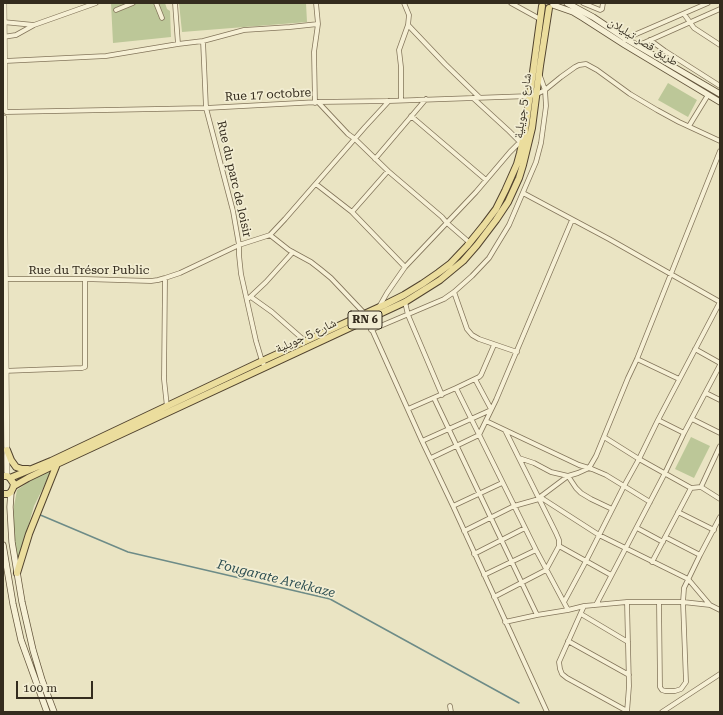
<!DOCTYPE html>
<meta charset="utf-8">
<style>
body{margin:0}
#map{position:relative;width:723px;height:715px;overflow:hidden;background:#eae4c3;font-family:"Roboto Serif",serif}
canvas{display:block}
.frame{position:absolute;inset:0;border:4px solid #342c1e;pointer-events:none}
.scale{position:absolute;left:16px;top:681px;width:77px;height:18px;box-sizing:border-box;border:2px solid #342c1e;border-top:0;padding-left:5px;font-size:12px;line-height:14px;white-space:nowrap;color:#342c1e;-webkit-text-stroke:3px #f2edd2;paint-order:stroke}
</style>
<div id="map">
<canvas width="723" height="715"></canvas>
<div class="frame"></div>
<div class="scale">100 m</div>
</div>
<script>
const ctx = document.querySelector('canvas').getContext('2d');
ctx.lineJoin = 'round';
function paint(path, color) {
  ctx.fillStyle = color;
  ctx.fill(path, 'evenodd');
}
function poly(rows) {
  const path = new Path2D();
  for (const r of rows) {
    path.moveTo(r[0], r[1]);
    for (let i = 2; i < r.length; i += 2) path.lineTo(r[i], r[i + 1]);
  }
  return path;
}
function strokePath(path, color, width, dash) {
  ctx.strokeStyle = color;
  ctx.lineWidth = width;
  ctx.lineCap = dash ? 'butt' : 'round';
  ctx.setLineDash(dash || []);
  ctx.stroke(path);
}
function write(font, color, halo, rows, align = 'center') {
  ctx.font = font + ' "Roboto Serif","Noto Naskh Arabic",serif';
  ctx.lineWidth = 3.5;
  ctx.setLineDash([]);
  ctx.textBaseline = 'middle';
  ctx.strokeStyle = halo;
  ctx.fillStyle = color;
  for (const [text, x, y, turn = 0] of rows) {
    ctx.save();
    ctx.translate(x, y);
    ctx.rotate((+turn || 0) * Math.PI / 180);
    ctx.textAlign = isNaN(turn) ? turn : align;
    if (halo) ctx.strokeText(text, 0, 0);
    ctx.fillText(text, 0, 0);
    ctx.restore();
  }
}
const green = poly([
 [111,3,165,3,167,9,170,11,171,37,113,43],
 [179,3,306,3,307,22,182,32],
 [668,83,697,100,688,117,658,100],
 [691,437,710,446,694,478,675,469],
 [53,468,34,506,17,564,14,540,13,526,14,506,17,490,27,483]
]);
const stream = poly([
 [38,514,128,552,330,599,519,703]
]);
const minor = poly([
 [156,3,162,18],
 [175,3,178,44],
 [511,3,540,19],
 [583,3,600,10,602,9,603,3],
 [116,10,133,3],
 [684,14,694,28,720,45],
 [3,22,34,25],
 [408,25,445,64,479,97],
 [3,37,16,35,34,25,96,3],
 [625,40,634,35,708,3],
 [650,40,665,51,720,86],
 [203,41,206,108,233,211,239,245,239,255,241,274,256,341,262,361,265,367],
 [637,46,720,9],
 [5,61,106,56,178,44,203,41,244,30,290,27,318,24],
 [473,98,509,131,520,142],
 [401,100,401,67,399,50,408,25,409,15,404,3],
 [318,102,348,134,355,139,388,171,442,217,447,223,470,243],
 [315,103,314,52,318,24,316,3],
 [6,112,206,108,318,102,389,101,530,96,537,94,545,90,561,77,575,67,579,65,586,64,597,70,630,94,657,110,679,122,720,141],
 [411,116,486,180],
 [689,126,708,95],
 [375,159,426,99],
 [388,171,352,212,405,267],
 [316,184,352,212],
 [523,193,609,239,720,302],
 [270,235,289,250,311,262,320,269,331,278,365,314,422,441,453,506,502,483],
 [165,278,164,379,167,407],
 [3,279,85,279,151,281,158,280,165,278,180,273,239,245,270,235,285,219,365,127,389,101],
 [454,292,467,329,472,335,479,339,517,352],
 [251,297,272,312,305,341],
 [249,298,266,282,293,252],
 [405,302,408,315,442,395],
 [379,307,387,293,405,267,476,192,510,152,523,139],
 [371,330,444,299,454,292,472,276,489,258,495,248,509,225,536,162,541,143,546,106,545,90,540,76],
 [695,349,720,363],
 [637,359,679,379],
 [3,371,82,368,85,367,85,279],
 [475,379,491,409],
 [456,388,536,550,568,610,584,606,627,602,683,602,710,605,720,610],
 [706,393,720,400],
 [434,398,537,615],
 [408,409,456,388,479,377,481,375,494,345],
 [692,419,720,433],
 [658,420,684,433],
 [486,421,579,465,592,469,606,475,650,502],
 [604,437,639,459,691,488,701,487,720,499],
 [422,441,491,410],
 [431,458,479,435,496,400,572,220],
 [519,458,534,463,551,472,568,476,576,488,581,493,591,499,612,509],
 [701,487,720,446],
 [540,497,568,476,578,473,589,468,596,456,628,378,637,359,720,151],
 [453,506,547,712],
 [678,512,714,530],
 [637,528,663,542],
 [464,531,514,506,539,499,540,497,599,535,688,579,710,605],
 [665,537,700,555],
 [559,546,611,575],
 [474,554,525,528],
 [652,562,691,488],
 [484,575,536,550],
 [494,597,546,570,559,546,559,540,556,533,505,430],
 [564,602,586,561,624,486,639,459,658,420,720,302],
 [659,602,660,687,662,690,665,691,675,691,681,689,686,682,683,602,684,588,700,555,720,517],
 [596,605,665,473,684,433,720,365],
 [584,606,559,662,560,669,562,674,567,678,627,711],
 [581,614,628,642],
 [505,622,537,615,568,610],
 [568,641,629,675],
 [450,706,451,712],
 [627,712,629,686,627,602],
 [662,712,720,674]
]);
const tertiary = poly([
 [4,3,5,110],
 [4,118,7,476]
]);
const secondary = poly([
 [567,3,593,17,626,39,720,94],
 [553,5,573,12,583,18,625,45,720,102],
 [11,492,10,507,12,542,22,602,33,650,42,680,54,712],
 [3,545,13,604,21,640,47,712]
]);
const primary = poly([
 [7,450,11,460,16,467,22,469,28,469],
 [3,476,7,476,10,478,14,484,13,488,11,492,8,494,3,494],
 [10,478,51,461,262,361,384,305,404,295,422,284,438,273,450,264,467,246,484,225,496,209,505,191,517,164,520,153,525,131,542,6],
 [14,486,28,478,57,464,405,302,440,280,463,261,477,245,496,220,508,202,519,178,523,165,532,128,540,66,549,8],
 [17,573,29,534,57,464]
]);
const shields = [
 [365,320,34]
];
const shieldNames = [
 ["RN 6",365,320]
];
const streetNames = [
 ["طريق قصر تيليلان",643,42,32],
 ["Rue 17 octobre",268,95,-3],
 ["شارع 5 جويلية",523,106,-82],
 ["Rue du parc de loisir",234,179,77],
 ["Rue du Trésor Public",89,270],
 ["شارع 5 جويلية",306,336,-25]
];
const waterNames = [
 ["Fougarate Arekkaze",276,579,14]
];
paint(green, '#bcc798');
strokePath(stream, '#6d8b87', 1.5);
strokePath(minor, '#83755b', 5.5);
strokePath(tertiary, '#83755b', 6);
strokePath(secondary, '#65573e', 7);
strokePath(primary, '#51432f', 8);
strokePath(minor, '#f6f0d5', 4);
strokePath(tertiary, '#f6f0d5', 5);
strokePath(secondary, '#f6f0d5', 5.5);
strokePath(primary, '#ebdd9d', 6);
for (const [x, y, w] of shields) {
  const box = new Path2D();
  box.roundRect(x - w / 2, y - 9, w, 18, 3);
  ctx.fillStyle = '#f2edd2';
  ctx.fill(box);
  strokePath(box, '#342c1e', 1);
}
write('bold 11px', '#342c1e', null, shieldNames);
write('12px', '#342c1e', '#f2edd2', streetNames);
write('italic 13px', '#2f5053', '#f2edd2', waterNames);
</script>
